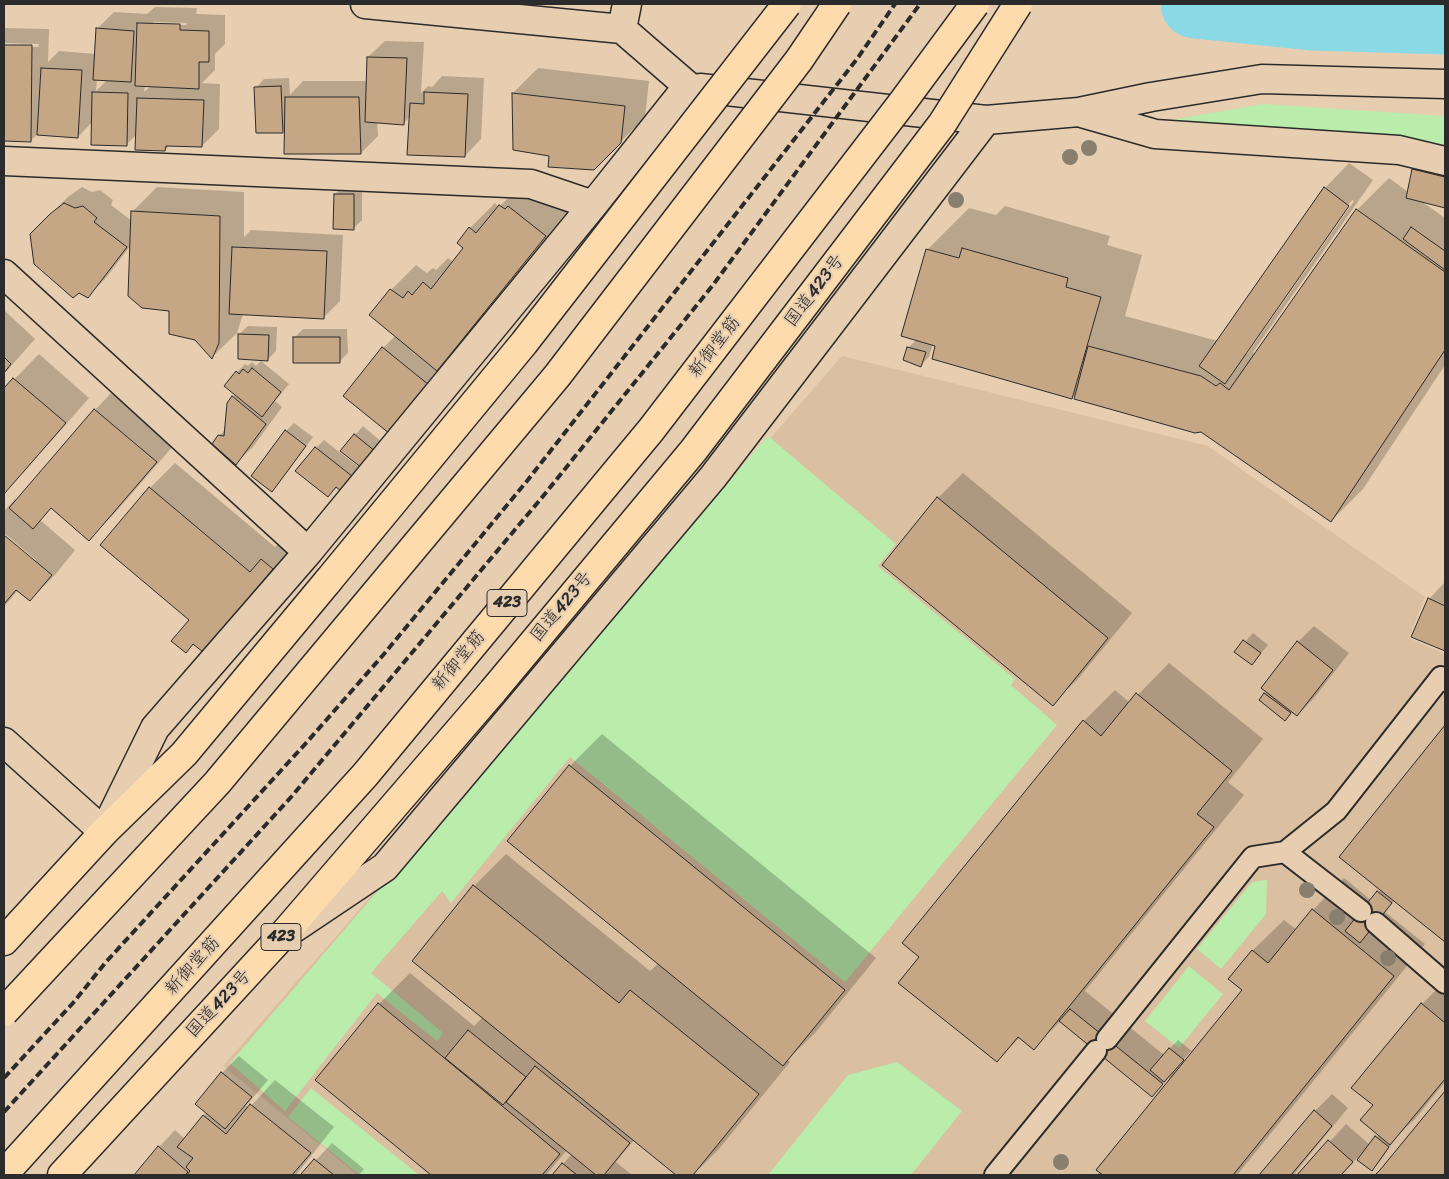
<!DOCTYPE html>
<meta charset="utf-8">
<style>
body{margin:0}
#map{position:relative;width:1449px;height:1179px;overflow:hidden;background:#e8ceb0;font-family:Sriracha,sans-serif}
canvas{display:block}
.frame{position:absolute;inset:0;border:5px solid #2b2b2b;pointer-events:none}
</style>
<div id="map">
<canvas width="1449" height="1179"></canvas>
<div class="frame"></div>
</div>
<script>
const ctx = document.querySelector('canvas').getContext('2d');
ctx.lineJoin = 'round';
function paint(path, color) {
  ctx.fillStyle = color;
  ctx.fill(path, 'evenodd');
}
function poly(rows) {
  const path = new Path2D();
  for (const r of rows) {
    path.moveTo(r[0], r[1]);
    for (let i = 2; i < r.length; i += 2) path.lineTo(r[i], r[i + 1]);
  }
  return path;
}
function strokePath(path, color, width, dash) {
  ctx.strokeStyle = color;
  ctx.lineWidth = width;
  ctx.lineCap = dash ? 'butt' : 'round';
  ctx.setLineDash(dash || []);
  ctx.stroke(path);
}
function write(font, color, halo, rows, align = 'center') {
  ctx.font = font + ' Sriracha,"Klee One",sans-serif';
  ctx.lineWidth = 4.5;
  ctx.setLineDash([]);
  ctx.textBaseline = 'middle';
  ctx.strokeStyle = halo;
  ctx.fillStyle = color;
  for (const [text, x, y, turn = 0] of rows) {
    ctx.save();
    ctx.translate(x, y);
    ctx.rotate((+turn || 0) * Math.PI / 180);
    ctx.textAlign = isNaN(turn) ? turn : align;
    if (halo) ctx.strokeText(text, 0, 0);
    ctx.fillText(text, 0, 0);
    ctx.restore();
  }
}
const built = poly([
 [842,356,1208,446,1425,597,1409,638,1445,654,1445,1175,358,1175,223,1066]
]);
const green = poly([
 [1264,104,1445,116,1445,150,1165,121],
 [768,436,896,544,878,566,1015,679,1011,685,1057,725,845,982,570,757,451,903,442,891,371,973,443,1033,437,1041,377,993,285,1111,230,1063],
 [1267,880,1266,914,1221,969,1197,949,1252,882],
 [1189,966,1223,994,1179,1048,1145,1021],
 [897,1062,962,1111,911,1175,768,1175,848,1075],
 [311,1088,419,1175,360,1175,288,1117]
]);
const shadow = poly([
 [155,7,197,8,196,14,225,15,225,44,215,54,215,70,202,83,220,84,219,129,202,146,170,145,165,150,136,135,126,145,93,121,78,137,38,134,30,141,4,140,4,46,38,47,39,44,4,43,4,28,49,29,48,62,59,51,96,54,97,29,114,12,147,14],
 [153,22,187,23,186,25,153,25],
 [97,79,107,80,96,91],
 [145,85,151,86,144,92],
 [385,41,424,42,421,93,428,86,432,87,442,76,484,78,481,139,465,156,410,117,403,124,377,121,378,136,361,153,286,128,283,131,256,88,264,79,289,78,290,95,303,81,368,81,368,57],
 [538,68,649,81,645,117,594,169,550,155,513,93],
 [1430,153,1445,157,1445,207,1421,201,1445,218,1445,365,1363,489,1331,521,1201,430,1077,392,1072,398,933,344,929,357,921,365,905,360,909,347,917,339,927,250,969,208,996,215,1005,206,1110,236,1107,245,1142,255,1125,316,1218,341,1325,188,1349,163,1373,180,1253,352,1256,355,1357,210,1389,178,1408,192,1413,170],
 [1352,200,1354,201,1247,354,1244,354],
 [525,181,570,211,462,344,442,365,445,367,406,415,345,395,383,348,396,335,371,315,391,290,416,265,427,273,433,268,436,270,448,258,454,263,465,248,458,243,470,228,495,203,499,207],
 [343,186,362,187,362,220,353,229,335,194],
 [82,187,92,192,100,190,113,200,111,205,132,221,132,212,157,187,244,192,244,237,251,230,343,235,340,301,323,318,243,314,237,333,212,357,170,310,131,245,105,279,88,296,50,215,68,197],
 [4,310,35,339,4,374],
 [248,326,277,327,276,351,267,360,239,334],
 [303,329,347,329,348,353,339,362,295,337],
 [39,354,89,398,24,472,4,492,4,390],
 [261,361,289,384,275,401,282,407,253,447,236,463,219,436,226,429,233,397,236,394,237,372,245,364,248,366,252,362,256,366],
 [119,385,181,437,114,514,89,539,52,507,40,520,75,550,55,575,30,600,18,590,4,607,4,536,34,562,36,560,4,533,4,511,15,499,17,501,95,410],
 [294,423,313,437,280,482,272,490,286,431],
 [363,426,383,443,370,459,355,435],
 [324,440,364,471,338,486,328,496,316,448],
 [175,463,275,547,286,536,297,544,228,626,203,651,191,620,102,545,150,488],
 [963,473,1132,613,1077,680,1052,704,938,498],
 [1445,582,1445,650,1413,637,1429,599],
 [1314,626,1349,653,1314,698,1297,715,1293,711,1285,719,1261,700,1298,642],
 [1253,633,1268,645,1252,664,1236,652],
 [1169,663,1263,739,1228,782,1244,795,1085,991,1164,1055,1178,1040,1193,1052,1244,990,1252,951,1284,920,1297,930,1313,910,1344,878,1371,900,1381,889,1341,857,1445,727,1445,941,1395,900,1385,912,1425,944,1237,1175,1097,1175,1171,1079,1170,1077,1152,1095,1061,1021,1033,1048,1020,1037,997,1061,921,957,1084,721,1115,690,1130,703],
 [1191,1051,1192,1053,1180,1068,1178,1066],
 [602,734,876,958,815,1033,787,1060,790,1062,718,1150,693,1175,678,1175,634,1140,616,1162,632,1175,553,1175,572,1154,567,1150,546,1175,433,1175,316,1080,379,1004,410,973,474,1026,483,1017,414,961,474,886,506,854,650,971,659,963,509,841,570,766],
 [1445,981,1445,1082,1415,1119,1396,1137,1380,1161,1371,1169,1357,1158,1342,1175,1299,1175,1346,1124,1370,1145,1379,1134,1374,1105,1422,1004],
 [239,1056,268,1080,246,1106,249,1108,275,1080,334,1127,296,1175,135,1175,159,1147,175,1130,185,1139,207,1112,197,1103,222,1073],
 [1445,1093,1445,1175,1377,1175],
 [1332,1094,1348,1108,1293,1175,1261,1175,1315,1111],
 [332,1143,364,1169,359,1175,302,1175]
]);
const river = poly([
 [1195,4,1312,16,1445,20]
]);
const building = poly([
 [137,23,180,24,180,30,209,31,209,62,199,62,199,89,135,86,137,23],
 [96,28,134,31,131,82,93,80,96,28],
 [4,45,32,45,31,142,4,141,4,45],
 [367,57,407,58,404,125,365,122,367,57],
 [41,68,82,70,78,138,37,135,41,68],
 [281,86,283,133,256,133,254,87,281,86],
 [92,92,128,93,127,146,91,145,92,92],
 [424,92,468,94,465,157,407,155,410,103,424,104,424,92],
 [512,93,625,106,621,143,594,170,548,167,549,156,513,150,512,93],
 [285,97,359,97,361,154,284,154,285,97],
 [137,98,204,100,202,147,166,146,165,151,135,150,137,98],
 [1412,169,1445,177,1445,208,1406,198,1412,169],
 [1324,187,1349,206,1225,384,1199,366,1324,187],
 [334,194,354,194,354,230,333,229,334,194],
 [64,203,75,208,83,206,97,218,94,222,127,247,88,298,79,293,73,298,34,264,30,234,50,214,64,203],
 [499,205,505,209,508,206,546,236,437,371,369,315,390,289,403,298,408,291,412,295,423,282,431,289,463,248,457,243,469,227,476,233,499,205],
 [1356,209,1445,272,1445,350,1331,522,1201,432,1195,433,1074,399,1088,346,1201,376,1216,386,1220,383,1229,390,1356,209],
 [131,211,220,216,219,343,212,359,195,340,169,334,169,311,142,308,128,296,131,211],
 [1411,227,1445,251,1445,270,1403,239,1411,227],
 [232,247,327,251,324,319,229,314,232,247],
 [962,248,1068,278,1066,287,1101,297,1072,399,932,359,935,346,901,336,926,249,959,258,962,248],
 [238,334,269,335,268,361,238,359,238,334],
 [293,337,340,337,340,363,293,363,293,337],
 [382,347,429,385,390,434,343,396,382,347],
 [907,347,926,352,921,367,903,360,907,347],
 [4,357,11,364,4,373,4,357],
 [252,368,281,392,262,417,224,386,236,371,239,374,243,369,248,373,252,368],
 [13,378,66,423,4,494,4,388,13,378],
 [232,396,266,424,236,465,212,444,218,435,224,436,227,403,232,396],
 [94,409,157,462,89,541,51,508,33,529,9,508,94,409],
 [285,430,306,446,272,492,251,476,285,430],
 [354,434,376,452,362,468,340,451,354,434],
 [315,447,357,480,345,494,336,487,328,497,295,471,315,447],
 [149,487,250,572,261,559,273,569,203,652,193,644,186,653,171,641,189,620,100,545,149,487],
 [937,497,1108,638,1053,706,882,565,937,497],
 [4,535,52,575,30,601,16,590,4,604,4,535],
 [1428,598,1445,606,1445,651,1411,637,1428,598],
 [1243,640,1261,653,1252,665,1234,652,1243,640],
 [1297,641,1333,670,1297,716,1261,688,1297,641],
 [1136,693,1232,771,1197,814,1214,827,1034,1050,1018,1037,997,1062,898,983,919,957,902,943,1083,720,1101,736,1136,693],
 [1264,693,1291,713,1285,721,1259,700,1264,693],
 [1445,725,1445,942,1339,857,1445,725],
 [569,765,845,990,783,1066,507,841,569,765],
 [473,885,619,1003,630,990,759,1094,693,1175,676,1175,412,961,473,885],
 [1377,891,1392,903,1360,943,1345,931,1377,891],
 [1312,909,1394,976,1233,1175,1103,1175,1096,1170,1242,990,1228,979,1252,950,1268,963,1312,909],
 [378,1003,560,1154,542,1175,431,1175,315,1080,378,1003],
 [1421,1003,1445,1023,1445,1079,1390,1145,1360,1120,1373,1105,1351,1088,1421,1003],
 [1070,1009,1163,1084,1152,1097,1059,1021,1070,1009],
 [468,1030,526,1077,503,1105,445,1058,468,1030],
 [1169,1048,1184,1060,1164,1082,1150,1070,1169,1048],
 [535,1066,630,1143,604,1175,596,1175,506,1102,535,1066],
 [221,1072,252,1097,225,1129,195,1104,221,1072],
 [1445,1091,1445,1175,1375,1175,1380,1170,1445,1091],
 [250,1104,311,1153,292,1175,187,1175,190,1171,186,1167,193,1158,177,1147,203,1115,226,1134,250,1104],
 [1314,1110,1332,1126,1291,1175,1259,1175,1314,1110],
 [1375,1136,1389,1147,1372,1171,1357,1160,1375,1136],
 [1328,1140,1353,1162,1341,1175,1297,1175,1328,1140],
 [158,1146,188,1172,185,1175,134,1175,158,1146],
 [314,1159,334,1175,300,1175,314,1159],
 [562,1163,577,1175,552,1175,562,1163]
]);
const lane = poly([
 [1285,852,1361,911],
 [1376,923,1445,983],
 [1107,1039,1253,857,1285,852,1336,811,1441,677,1445,681],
 [995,1175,1096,1051]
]);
const street = poly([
 [622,29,627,4],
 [700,88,986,120,1079,112,1151,97,1262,79,1445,84],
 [1082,113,1155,134,1399,150,1445,161],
 [4,161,531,184,593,205],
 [4,274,308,552],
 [4,742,104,832,155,728,308,552,593,205,688,86,622,29,365,4],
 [294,928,385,867,713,477,986,120]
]);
const highway = poly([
 [4,941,104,832,184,754,328,581],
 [62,1175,282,936,493,691]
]);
const rail = poly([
 [4,1078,73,1003,106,962,307,742,384,654,527,481,857,59,895,4],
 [4,1112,292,796,544,495,713,285,920,4]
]);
const highwayBridge = poly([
 [328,581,524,343,787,4],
 [493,691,693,451,942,124,1018,4],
 [4,1012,217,783,557,376,799,60,837,4],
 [4,1174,365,775,651,430,902,103,975,4]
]);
const trees = [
 [1089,148],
 [1070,157],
 [956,200],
 [1307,890],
 [1337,917],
 [1388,958],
 [1061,1162]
];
const shields = [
 [507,603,40],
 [281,937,40]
];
const shieldNames = [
 ["423",507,603],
 ["423",281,937]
];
const streetNames = [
 ["国道423号",815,291,-53],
 ["新御堂筋",715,347,-52],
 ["国道423号",562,607,-50],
 ["新御堂筋",459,661,-50],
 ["新御堂筋",193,966,-48],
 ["国道423号",219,1004,-47]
];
paint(built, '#dabfa1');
paint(green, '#baecac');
paint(shadow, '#0003');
strokePath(river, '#89dae5', 69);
paint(building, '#c5a685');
strokePath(building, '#2b2b2b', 1);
strokePath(lane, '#2b2b2b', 24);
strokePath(street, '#2b2b2b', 31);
strokePath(highway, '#2b2b2b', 31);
strokePath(lane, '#e8ceb0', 20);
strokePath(street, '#e8ceb0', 28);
strokePath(highway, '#fddbac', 28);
strokePath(rail, '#2b2b2b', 4, [8, 4]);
strokePath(highwayBridge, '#2b2b2b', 31, []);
strokePath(highwayBridge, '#fddbac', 28);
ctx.fillStyle = '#887f6e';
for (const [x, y] of trees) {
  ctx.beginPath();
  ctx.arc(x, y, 8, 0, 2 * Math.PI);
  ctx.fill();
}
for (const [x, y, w] of shields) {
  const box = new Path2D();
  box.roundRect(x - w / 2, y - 13.5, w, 27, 4);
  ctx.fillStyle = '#e8ceb0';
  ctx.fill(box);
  strokePath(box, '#2b2b2b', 1);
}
write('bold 16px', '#2b2b2b', null, shieldNames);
write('18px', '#2b2b2b', '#e8ceb0', streetNames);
</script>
